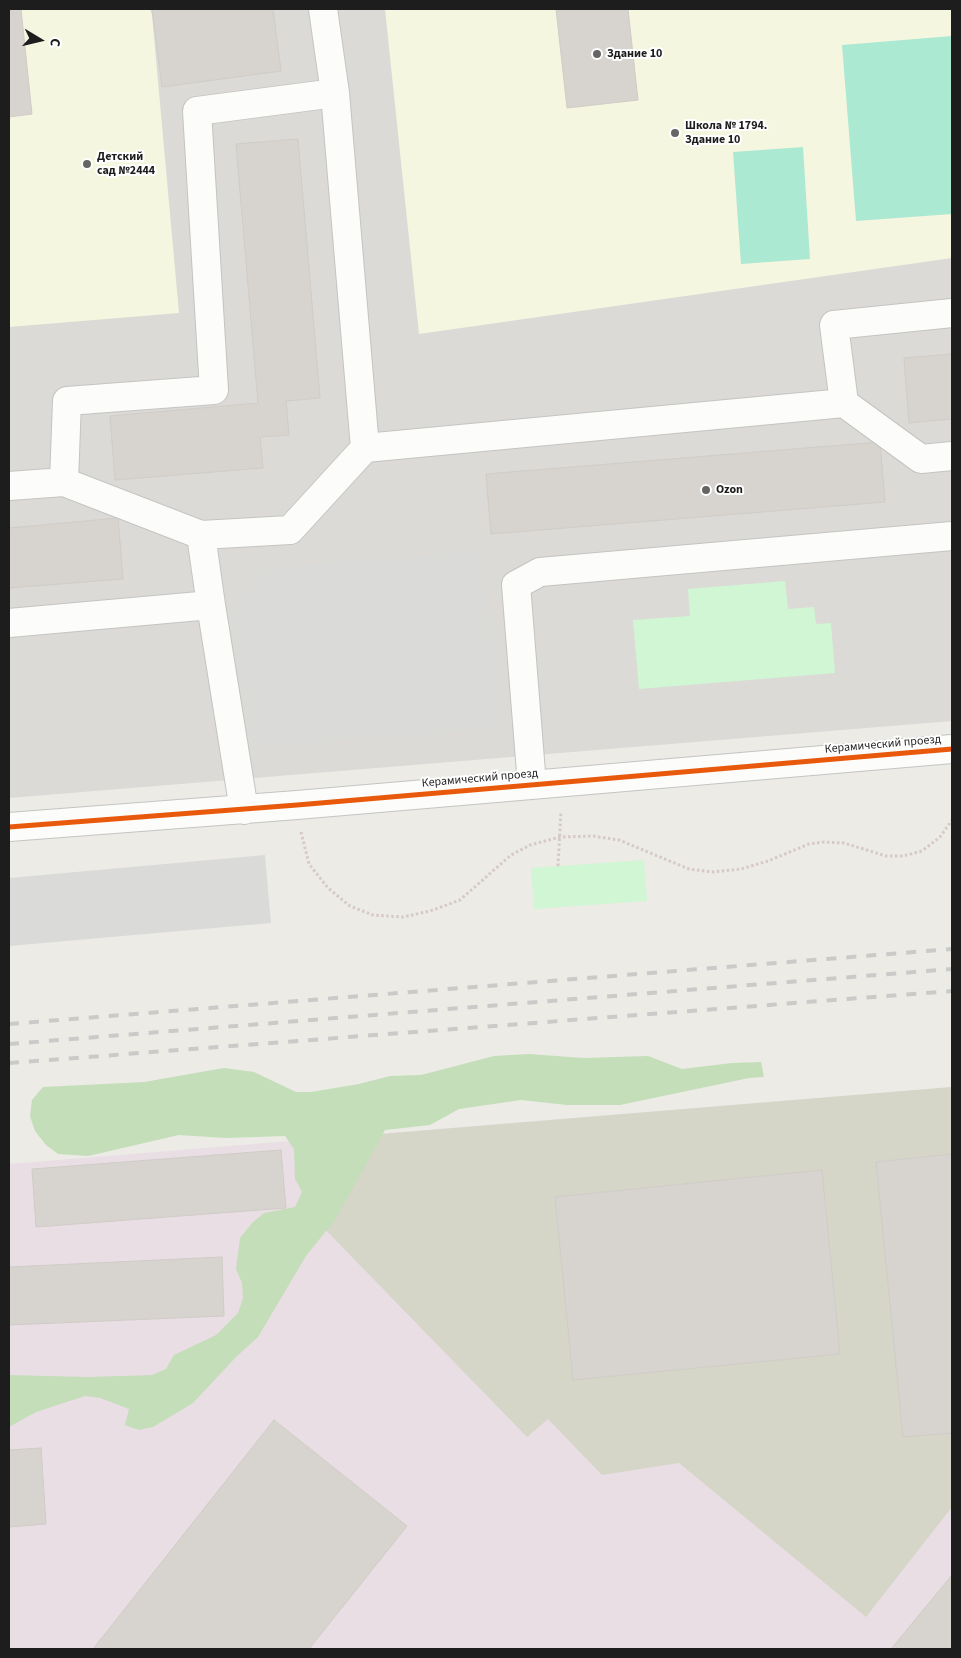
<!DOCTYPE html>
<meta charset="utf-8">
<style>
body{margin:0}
#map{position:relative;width:961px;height:1658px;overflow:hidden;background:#ecebe6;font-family:"Source Sans 3",sans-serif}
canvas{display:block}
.frame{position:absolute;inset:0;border:10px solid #1d1d1d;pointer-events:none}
.north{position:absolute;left:15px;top:15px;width:50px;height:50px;-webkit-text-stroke:4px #fff;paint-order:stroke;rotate:99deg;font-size:14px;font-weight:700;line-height:20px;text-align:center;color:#1d1d1d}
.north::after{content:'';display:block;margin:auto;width:18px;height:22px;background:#1d1d1d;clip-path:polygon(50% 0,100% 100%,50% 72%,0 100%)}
</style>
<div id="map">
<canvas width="961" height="1658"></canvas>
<div class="frame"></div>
<div class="north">С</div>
</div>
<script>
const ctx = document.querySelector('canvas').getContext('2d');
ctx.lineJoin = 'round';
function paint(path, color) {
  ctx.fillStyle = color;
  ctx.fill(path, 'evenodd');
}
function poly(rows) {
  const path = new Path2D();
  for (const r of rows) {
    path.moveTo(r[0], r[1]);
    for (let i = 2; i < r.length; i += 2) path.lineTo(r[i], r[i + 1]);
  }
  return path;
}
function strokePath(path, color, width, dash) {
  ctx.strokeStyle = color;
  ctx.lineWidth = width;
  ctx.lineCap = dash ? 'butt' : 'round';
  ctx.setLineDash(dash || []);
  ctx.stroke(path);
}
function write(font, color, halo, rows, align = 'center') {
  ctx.font = font + ' "Source Sans 3",sans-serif';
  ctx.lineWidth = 4;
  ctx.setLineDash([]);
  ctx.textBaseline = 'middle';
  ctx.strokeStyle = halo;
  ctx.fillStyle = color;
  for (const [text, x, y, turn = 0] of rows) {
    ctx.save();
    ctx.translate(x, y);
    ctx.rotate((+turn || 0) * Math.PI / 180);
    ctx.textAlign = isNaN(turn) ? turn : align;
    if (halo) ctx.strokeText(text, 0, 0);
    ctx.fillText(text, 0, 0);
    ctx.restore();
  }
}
const residential = poly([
 [9,9,952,9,952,721,9,798]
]);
const industrial = poly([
 [952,1087,952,1649,9,1649,9,1164]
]);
const education = poly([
 [9,9,150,9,152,15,179,313,9,327],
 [385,9,952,9,952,258,419,334]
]);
const construction = poly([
 [952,1087,952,1507,866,1617,679,1463,602,1475,548,1419,527,1437,315,1219,308,1140]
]);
const forest = poly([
 [529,1054,584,1058,648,1056,682,1069,732,1063,761,1062,764,1077,749,1078,620,1105,567,1105,521,1100,459,1109,430,1125,385,1130,335,1220,306,1256,258,1337,236,1357,193,1403,153,1427,139,1430,125,1425,129,1409,100,1398,85,1396,36,1412,9,1427,9,1375,88,1377,152,1375,166,1369,174,1355,216,1335,238,1313,243,1298,242,1283,236,1269,240,1238,252,1223,264,1213,295,1207,302,1192,295,1179,294,1149,285,1136,226,1138,179,1135,88,1156,58,1154,46,1145,35,1131,30,1116,32,1100,43,1087,144,1082,224,1068,254,1072,296,1092,311,1092,359,1084,390,1076,421,1075,494,1056]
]);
const park = poly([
 [785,581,788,609,814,607,816,624,831,623,835,673,639,689,633,620,690,616,688,589],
 [644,860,647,901,534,909,531,868]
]);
const pitch = poly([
 [952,36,952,214,856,221,842,45],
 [803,147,810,259,741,264,733,152]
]);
const parking = poly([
 [484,552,497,729,254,747,232,606,264,568],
 [265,855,271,923,9,946,9,878]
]);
const building = poly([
 [9,9,21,9,32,114,9,117,9,9],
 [152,9,273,9,281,71,162,87,152,9],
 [556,9,628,9,638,100,567,108,556,9],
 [298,139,320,398,286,401,289,435,260,437,263,468,115,480,110,416,258,403,236,144,298,139],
 [952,354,952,419,909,423,904,358,952,354],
 [880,442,885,502,491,534,486,474,880,442],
 [118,518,123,579,9,588,9,528,118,518],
 [281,1150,286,1208,36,1227,32,1169,281,1150],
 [952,1154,952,1433,903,1437,876,1162,952,1154],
 [822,1170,840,1354,573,1380,555,1197,822,1170],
 [222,1257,224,1316,9,1325,9,1267,222,1257],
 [274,1420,407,1526,309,1649,93,1649,274,1420],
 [41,1448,46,1524,9,1527,9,1450,41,1448],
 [952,1575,952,1649,891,1649,952,1575]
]);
const path = poly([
 [301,832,309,864,328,888,350,906,373,915,403,917,430,911,460,900,511,855,530,845,560,837,593,836,619,840,689,869,713,872,741,869,768,861,809,844,824,842,844,843,886,856,903,856,922,851,940,837,952,820],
 [558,866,561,812]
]);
const minor = poly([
 [323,9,335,93],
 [844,403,921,459,952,456],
 [64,482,201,535,290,530,365,448,844,403,834,325,952,313],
 [9,486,64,482,67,401,214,390,197,111,335,93,365,448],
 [201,535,211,605],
 [9,623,211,605,244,810],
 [532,785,516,585,540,572,952,536],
 [9,827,297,805,952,749]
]);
const rail = poly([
 [9,1024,952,949],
 [9,1044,952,969],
 [9,1063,952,991]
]);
const cycleway = poly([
 [9,827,297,805,952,749]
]);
const markers = [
 [597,54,5,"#656563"],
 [675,133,5,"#656563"],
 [87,164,5,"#656563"],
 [706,490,5,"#656563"]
];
const poiNames = [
 ["Здание 10",607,54],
 ["Школа № 1794.",685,126],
 ["Здание 10",685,140],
 ["Детский",97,157],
 ["сад №2444",97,171],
 ["Ozon",716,490]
];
const streetNames = [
 ["Керамический проезд",883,745,-5],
 ["Керамический проезд",480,779,-5]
];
paint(residential, '#dbdad7');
paint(industrial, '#eadee5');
paint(education, '#f5f6e0');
paint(construction, '#d5d6c7');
paint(forest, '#c3deb8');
paint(park, '#d0f6d3');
paint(pitch, '#ace9d3');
paint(parking, '#dadad8');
paint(building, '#d7d4d0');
strokePath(building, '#d0ccc7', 1);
strokePath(minor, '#c4c4c2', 30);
strokePath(path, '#d7c9c5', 3, [2.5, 2.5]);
strokePath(minor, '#fcfcfb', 28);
strokePath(rail, '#cacac9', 4, [10, 10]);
strokePath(cycleway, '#e8590c', 5);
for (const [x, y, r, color] of markers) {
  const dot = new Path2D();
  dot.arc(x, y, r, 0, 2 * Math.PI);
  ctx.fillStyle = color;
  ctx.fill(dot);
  strokePath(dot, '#fff', 2);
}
write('bold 12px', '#1d1d1d', '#fff', poiNames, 'left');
write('12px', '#1d1d1d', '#fff', streetNames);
</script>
